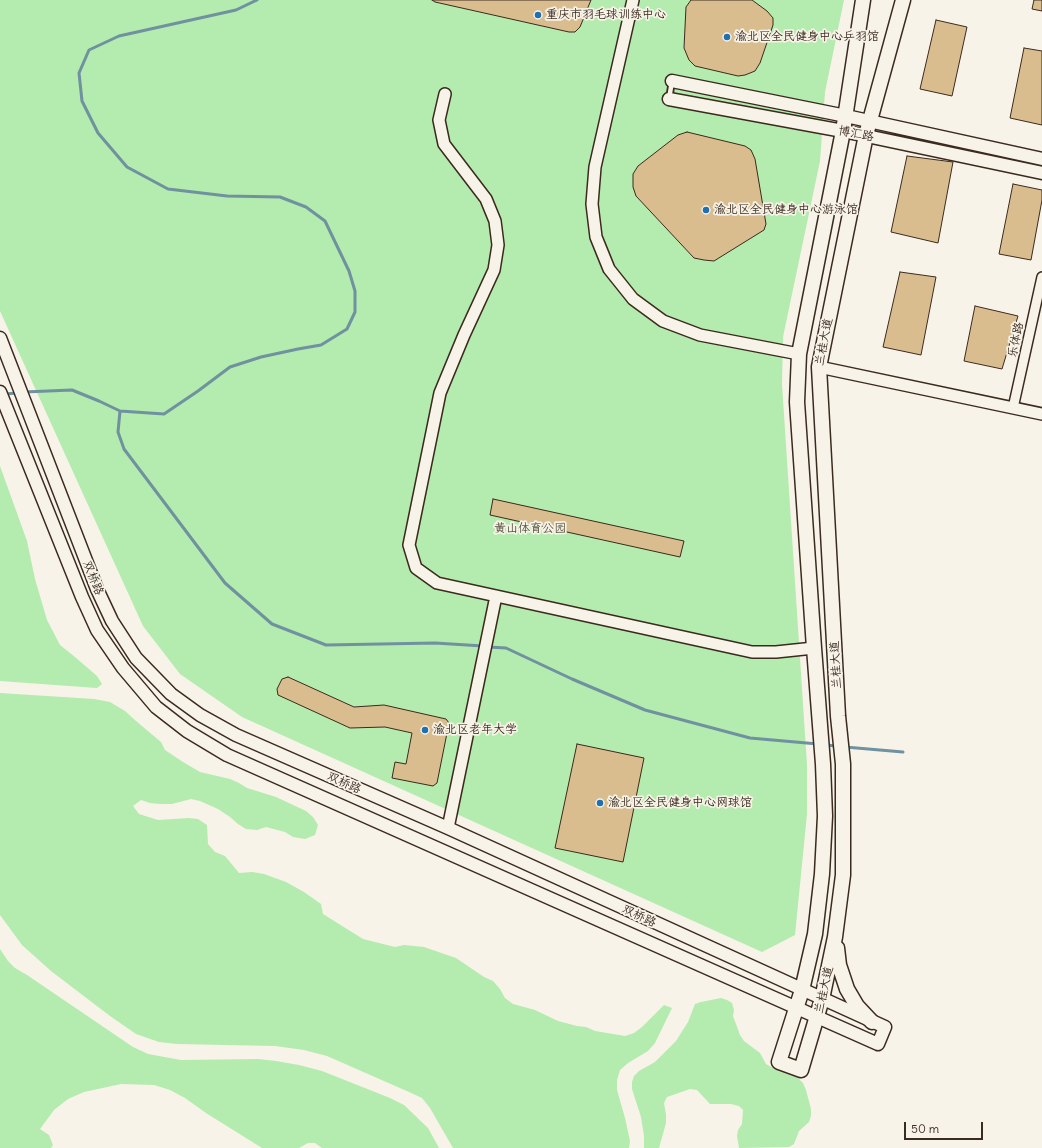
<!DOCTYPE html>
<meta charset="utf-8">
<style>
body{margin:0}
#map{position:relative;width:1042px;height:1148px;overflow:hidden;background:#f7f3e8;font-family:Delius,sans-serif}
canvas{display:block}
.scale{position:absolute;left:904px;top:1122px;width:79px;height:18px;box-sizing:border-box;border:2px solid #3b2a1e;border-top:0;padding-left:5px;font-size:12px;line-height:14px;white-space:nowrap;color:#3b2a1e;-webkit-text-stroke:3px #f7f3e8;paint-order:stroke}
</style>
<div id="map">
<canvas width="1042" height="1148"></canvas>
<div class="scale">50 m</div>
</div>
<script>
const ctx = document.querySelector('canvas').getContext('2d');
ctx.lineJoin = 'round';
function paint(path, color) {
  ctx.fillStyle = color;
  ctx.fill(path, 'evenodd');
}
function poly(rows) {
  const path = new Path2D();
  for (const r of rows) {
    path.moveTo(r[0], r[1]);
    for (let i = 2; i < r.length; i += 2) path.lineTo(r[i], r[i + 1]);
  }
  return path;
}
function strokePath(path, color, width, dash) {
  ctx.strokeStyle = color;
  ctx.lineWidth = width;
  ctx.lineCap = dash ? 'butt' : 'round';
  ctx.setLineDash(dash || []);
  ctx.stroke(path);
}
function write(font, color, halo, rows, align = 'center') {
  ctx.font = font + ' Delius,"LXGW WenKai TC",sans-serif';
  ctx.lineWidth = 3.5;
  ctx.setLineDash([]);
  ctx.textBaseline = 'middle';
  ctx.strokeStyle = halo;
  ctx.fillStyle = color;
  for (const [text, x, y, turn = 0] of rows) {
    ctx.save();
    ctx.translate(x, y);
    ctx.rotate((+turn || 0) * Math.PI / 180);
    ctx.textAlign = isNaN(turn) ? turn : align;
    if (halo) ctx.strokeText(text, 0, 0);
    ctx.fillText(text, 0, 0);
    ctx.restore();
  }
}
const green = poly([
 [0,0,844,0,825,92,820,161,783,337,782,384,807,765,807,814,795,935,762,952,242,717,180,674,143,626,0,311],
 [0,466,27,541,35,579,47,620,60,645,75,657,97,676,102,684,97,688,0,681],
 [0,693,94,699,110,702,125,711,136,721,161,742,165,750,183,762,200,772,230,779,239,783,247,788,276,797,306,811,313,817,318,825,315,835,305,839,293,837,285,832,266,827,257,830,246,829,238,824,230,817,218,809,200,801,191,799,172,804,160,804,150,803,141,800,133,806,139,814,158,820,189,818,198,819,207,825,208,844,215,852,225,856,239,873,252,872,264,874,286,882,304,892,321,904,323,914,363,939,395,947,404,945,424,947,456,958,484,977,493,981,500,989,505,998,513,1004,535,1010,558,1021,577,1026,586,1027,595,1031,625,1036,634,1033,642,1027,664,1005,672,1008,655,1043,648,1051,628,1063,620,1070,617,1080,617,1090,625,1118,630,1141,629,1148,453,1148,430,1108,422,1098,409,1092,327,1056,304,1050,275,1046,177,1044,159,1042,136,1034,110,1016,51,971,22,945,0,915],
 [0,949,8,961,15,968,27,975,133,1047,148,1054,181,1060,258,1059,276,1061,299,1065,322,1071,390,1098,404,1105,428,1128,439,1148,322,1148,315,1143,308,1143,299,1148,262,1148,206,1113,185,1098,170,1090,154,1085,121,1084,84,1092,68,1099,54,1110,40,1129,49,1135,53,1145,51,1148,0,1148],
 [721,998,727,1000,732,1003,734,1010,733,1016,740,1035,744,1041,760,1053,766,1064,778,1071,798,1078,803,1083,806,1090,811,1109,811,1116,809,1122,799,1131,794,1144,789,1147,739,1148,737,1136,738,1130,742,1124,743,1110,739,1106,731,1104,710,1104,697,1090,690,1089,667,1097,664,1103,666,1115,666,1123,659,1148,644,1148,644,1136,641,1117,632,1089,632,1082,634,1076,639,1071,655,1062,676,1041,688,1022,695,1004,701,1002]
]);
const stream = poly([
 [24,392,72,390,99,401,120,411,164,414,198,391,230,367,261,357,298,349,321,345,347,329,355,312,355,291,349,271,325,221,306,207,280,197,227,196,168,189,127,167,98,133,82,101,79,73,89,50,119,36,236,10,257,0],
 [4,394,18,393],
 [120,411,118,432,124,449,225,583,272,624,326,645,435,643,483,646],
 [488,647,506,648,572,679,645,710,750,738,818,744],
 [825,745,837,746],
 [845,747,903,752]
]);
const building = poly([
 [432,0,591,0,580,27,575,32,569,32,435,2,432,0],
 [691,0,752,0,767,11,773,18,773,25,760,63,755,71,745,75,738,76,695,66,689,60,684,48,686,7,691,0],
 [1034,0,1042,0,1042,11,1032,9,1034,0],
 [936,20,967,27,952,96,920,89,936,20],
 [1024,48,1042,51,1042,125,1010,118,1024,48],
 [687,132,745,146,751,150,755,159,766,224,764,230,714,261,704,260,694,258,636,196,633,187,633,174,638,166,678,135,687,132],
 [907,156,953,162,938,243,891,232,907,156],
 [1013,184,1042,190,1042,200,1031,260,999,254,1013,184],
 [900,272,936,277,921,355,883,347,900,272],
 [975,306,1018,316,1002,369,964,361,975,306],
 [493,499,684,541,680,557,490,515,493,499],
 [288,677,354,707,384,705,446,719,449,723,437,783,433,786,392,778,395,762,406,764,412,733,385,727,350,728,278,695,277,689,282,679,288,677],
 [577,744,644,758,623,862,555,848,577,744]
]);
const service = poly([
 [669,99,672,81]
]);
const minor = poly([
 [1013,408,1042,277]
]);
const tertiary = poly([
 [633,0,595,167,592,204,596,237,609,269,633,299,663,321,700,335,799,354],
 [445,94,439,120,444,144,486,199,495,221,498,245,494,270,464,335,440,393,409,545,416,568,437,583,752,652,776,652,814,648],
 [819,367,1042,414],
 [448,828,496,596]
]);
const secondary = poly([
 [672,81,846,116,1042,159],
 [669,99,843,131,1042,173],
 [0,338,97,589,112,621,136,658,171,694,200,715,236,735,448,828,885,1027,878,1044,227,755,187,731,156,707,123,668,97,630,82,597,0,392]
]);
const primary = poly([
 [863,0,843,131,799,354,797,402,814,648,823,764,825,816,822,874,815,934,802,990,779,1062,801,1070,822,999,835,937,843,875,843,764,838,716,819,367,866,135,903,0],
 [837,948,839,965,847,989,857,1006,872,1022]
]);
const markers = [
 [538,15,4,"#1f6fb2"],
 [727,37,4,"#1f6fb2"],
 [706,210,4,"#1f6fb2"],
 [425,730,4,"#1f6fb2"],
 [600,803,4,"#1f6fb2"]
];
const poiNames = [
 ["重庆市羽毛球训练中心",546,15],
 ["渝北区全民健身中心乒羽馆",735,37],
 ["渝北区全民健身中心游泳馆",714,210],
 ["渝北区老年大学",433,730],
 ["渝北区全民健身中心网球馆",608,803]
];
const streetNames = [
 ["博汇路",856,134,11],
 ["乐体路",1016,340,-78],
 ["兰桂大道",824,342,-79],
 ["双桥路",93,578,68],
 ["兰桂大道",836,665,-93],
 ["双桥路",344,783,24],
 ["双桥路",639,916,25],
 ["兰桂大道",824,990,-77]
];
const parkNames = [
 ["黄山体育公园",530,529]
];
paint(green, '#b4ebae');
strokePath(stream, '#70919f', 3);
paint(building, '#dabd8e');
strokePath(building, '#3b2a1e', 1);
strokePath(service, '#3b2a1e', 8);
strokePath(minor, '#3b2a1e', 12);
strokePath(tertiary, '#3b2a1e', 14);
strokePath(secondary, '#3b2a1e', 15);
strokePath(primary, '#3b2a1e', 17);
strokePath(service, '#f7f3e8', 4.5);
strokePath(minor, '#f7f3e8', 9);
strokePath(tertiary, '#f7f3e8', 11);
strokePath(secondary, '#f7f3e8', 12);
strokePath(primary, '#f7f3e8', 14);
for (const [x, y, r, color] of markers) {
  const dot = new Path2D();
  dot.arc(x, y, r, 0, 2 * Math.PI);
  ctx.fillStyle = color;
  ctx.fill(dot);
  strokePath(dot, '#f7f3e8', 1.5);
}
write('12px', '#3b2a1e', '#f7f3e8', poiNames, 'left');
write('12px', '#3b2a1e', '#f7f3e8', streetNames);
write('12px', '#53513b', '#f7f3e8', parkNames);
</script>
